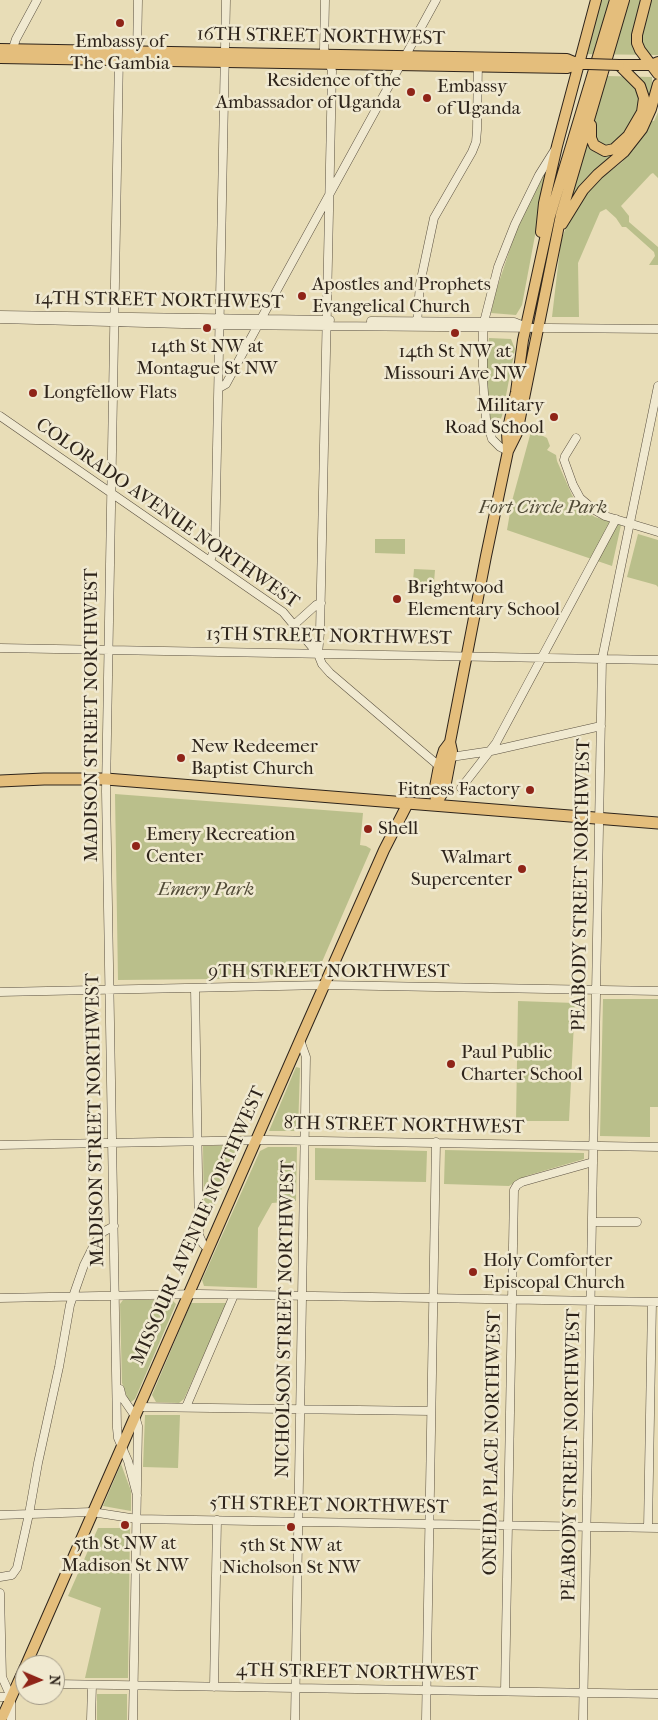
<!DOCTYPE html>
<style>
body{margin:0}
#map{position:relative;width:658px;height:1720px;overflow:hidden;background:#e8ddb7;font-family:"IM FELL French Canon",serif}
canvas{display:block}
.north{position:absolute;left:15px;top:1655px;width:50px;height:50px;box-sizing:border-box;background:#f0e9d0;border:1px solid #a29a88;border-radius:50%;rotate:91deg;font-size:14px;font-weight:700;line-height:20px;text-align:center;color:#2e241b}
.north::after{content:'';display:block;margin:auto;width:18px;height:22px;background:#8f2418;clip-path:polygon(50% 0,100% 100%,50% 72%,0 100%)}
</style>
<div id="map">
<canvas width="658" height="1720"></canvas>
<div class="north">N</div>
</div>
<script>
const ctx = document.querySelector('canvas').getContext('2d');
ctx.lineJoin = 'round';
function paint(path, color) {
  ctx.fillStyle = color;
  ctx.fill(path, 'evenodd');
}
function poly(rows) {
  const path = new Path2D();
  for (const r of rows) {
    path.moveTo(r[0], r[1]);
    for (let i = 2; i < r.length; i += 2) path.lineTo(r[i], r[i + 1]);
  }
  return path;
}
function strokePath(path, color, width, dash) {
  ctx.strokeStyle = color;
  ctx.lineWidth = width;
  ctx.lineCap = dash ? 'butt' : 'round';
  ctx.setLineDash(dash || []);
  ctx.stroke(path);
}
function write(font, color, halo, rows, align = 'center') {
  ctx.font = font + ' "IM FELL French Canon",serif';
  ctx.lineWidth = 5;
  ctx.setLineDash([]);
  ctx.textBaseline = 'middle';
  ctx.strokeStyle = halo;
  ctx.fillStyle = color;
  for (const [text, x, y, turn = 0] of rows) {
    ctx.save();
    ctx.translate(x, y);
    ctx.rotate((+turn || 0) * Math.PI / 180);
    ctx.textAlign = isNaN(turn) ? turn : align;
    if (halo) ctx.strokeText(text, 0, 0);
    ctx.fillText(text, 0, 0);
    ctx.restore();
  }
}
const green = poly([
 [591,0,658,0,658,55,578,54],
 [606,76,652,77,652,95,632,137,568,207],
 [658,112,658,178,653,173,651,174,621,206,629,216,629,222,658,247,658,265,649,265,655,256,654,252,626,227,622,227,616,218,606,209,600,212,578,263,579,317,552,317,561,240,573,211,588,191,604,176,622,162,637,143,649,121,654,121],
 [548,166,522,305,516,315,491,313,496,291,516,231,540,179],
 [489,338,511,339,515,349,502,416,498,425,491,421,488,410,486,356],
 [532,428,538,429,539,434,547,438,550,446,547,450,556,455,557,461,572,495,580,508,595,517,621,525,612,566,507,530,512,501],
 [638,534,658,540,658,587,656,585,627,577],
 [375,539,405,539,405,554,375,553],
 [414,569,435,570,433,594,412,593],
 [115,794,363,813,360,845,366,846,371,849,315,978,118,980],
 [603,999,658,999,658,1107,650,1107,650,1137,600,1136],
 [518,1001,575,1003,569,1121,516,1121],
 [296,1067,300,1068,298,1131,269,1131],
 [241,1145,204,1229,203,1146],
 [268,1147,297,1147,296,1201,272,1203,258,1228,257,1288,204,1286,202,1280,260,1151],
 [315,1148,427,1151,426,1182,315,1180],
 [445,1150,584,1153,584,1159,526,1176,509,1186,444,1184],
 [123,1300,172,1300,176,1304,135,1399,131,1402,128,1400,122,1383,120,1304],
 [191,1303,227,1303,184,1399,179,1403,156,1402,152,1395],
 [145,1415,180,1415,178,1468,143,1467],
 [121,1464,131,1491,131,1511,103,1506],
 [98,1528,130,1528,128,1678,85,1678,101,1608,68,1596],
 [97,1694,127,1694,127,1720,97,1720]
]);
const minor = poly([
 [11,54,16,39,37,0],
 [119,55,106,791,117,1428,118,1438,128,1461,137,1495],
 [137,56,138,0],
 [0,315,330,320],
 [0,319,219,325,658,329],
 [261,319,436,0],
 [371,321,514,322,524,326],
 [484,322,498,267,515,224,539,175,554,151],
 [417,324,420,284,434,218,472,152,476,142,477,130,478,61],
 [483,328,483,380,486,419,492,439,500,447,508,451],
 [219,388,226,384,258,325],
 [0,416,283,612,318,654,322,664,330,673,439,766],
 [576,438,565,456,564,460,573,485,580,498,593,509,605,516,658,532],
 [210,561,215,548,226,0],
 [295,624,316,605,321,603],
 [0,648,658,660],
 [318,654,320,632,332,71,324,49,325,0],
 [451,757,491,751,601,726],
 [461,788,496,743,616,519],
 [195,988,199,1235,203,1244,208,1249],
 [0,992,325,985,658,991],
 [0,1145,265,1140,658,1147],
 [592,1222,637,1222],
 [0,1298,199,1294,658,1302],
 [120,1389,122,1397,135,1416,138,1426,133,1720],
 [139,1407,431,1411],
 [186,1407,234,1295],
 [0,1515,92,1512,137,1519,658,1528],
 [648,1528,652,1302],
 [0,1577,12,1575,17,1568,29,1514,38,1463,59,1367,70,1305,84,1265,95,1243,103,1232,114,1226],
 [0,1593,2,1677,11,1697,11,1720],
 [55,1684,658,1694],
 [214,1687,217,1520],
 [505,1691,514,1190,517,1185,522,1182,593,1162],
 [0,1697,11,1697],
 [91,1720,92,1685],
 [295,1720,306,1057,300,1040],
 [426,1720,436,1142],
 [583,1720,602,659,658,386]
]);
const major = poly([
 [646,0,637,35,637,43,640,50,658,74],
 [0,49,567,59,579,64],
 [0,58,567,68,579,64,588,64],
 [619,65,651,65,658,62],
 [591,125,591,138,594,145,605,151,614,149,628,136,642,112,644,98,640,86,619,65],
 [562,224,583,190,598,174,624,152,642,129,651,109,658,84],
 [541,232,544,203,557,146,596,0],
 [508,450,507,433,516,392,523,340,550,216,615,0],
 [436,804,435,787,439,766,444,750,450,742],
 [436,805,445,788,452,751,450,742,486,556,508,451,517,433,561,215,624,0],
 [26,1665,300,1040,384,850,408,803],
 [1,1720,25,1667]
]);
const highway = poly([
 [0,781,44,779,106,779,658,823]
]);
const majorBridge = poly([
 [588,64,619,65]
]);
const markers = [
 [120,23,5,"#8f2418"],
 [411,92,5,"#8f2418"],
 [427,98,5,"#8f2418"],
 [302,296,5,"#8f2418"],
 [207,328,5,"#8f2418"],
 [455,333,5,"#8f2418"],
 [33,393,5,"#8f2418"],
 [554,417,5,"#8f2418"],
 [397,599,5,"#8f2418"],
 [181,758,5,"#8f2418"],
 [530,790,5,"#8f2418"],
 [368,829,5,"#8f2418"],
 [136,846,5,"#8f2418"],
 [522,869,5,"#8f2418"],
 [451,1064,5,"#8f2418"],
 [473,1272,5,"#8f2418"],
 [125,1525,5,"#8f2418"],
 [291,1527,5,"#8f2418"]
];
const streetNames = [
 ["16TH STREET NORTHWEST",321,37,1],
 ["14TH STREET NORTHWEST",159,301,1],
 ["COLORADO AVENUE NORTHWEST",167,514,35],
 ["13TH STREET NORTHWEST",329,637,1],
 ["MADISON STREET NORTHWEST",92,715,-90],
 ["PEABODY STREET NORTHWEST",582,885,-89],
 ["9TH STREET NORTHWEST",329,972],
 ["MADISON STREET NORTHWEST",96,1120,-91],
 ["8TH STREET NORTHWEST",404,1126,1],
 ["MISSOURI AVENUE NORTHWEST",199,1226,-66],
 ["NICHOLSON STREET NORTHWEST",286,1319,-89],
 ["ONEIDA PLACE NORTHWEST",493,1443,-89],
 ["PEABODY STREET NORTHWEST",572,1455,-89],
 ["5TH STREET NORTHWEST",329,1506,1],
 ["4TH STREET NORTHWEST",357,1673,1]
];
const poiNames = [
 ["Embassy of",120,42,"center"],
 ["The Gambia",120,64,"center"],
 ["Residence of the",401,81,"right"],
 ["Ambassador of Uganda",401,103,"right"],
 ["Embassy",437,87],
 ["of Uganda",437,109],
 ["Apostles and Prophets",312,285],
 ["Evangelical Church",312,307],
 ["14th St NW at",207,347,"center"],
 ["Montague St NW",207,369,"center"],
 ["14th St NW at",455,352,"center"],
 ["Missouri Ave NW",455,374,"center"],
 ["Longfellow Flats",43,393],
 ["Military",544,406,"right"],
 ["Road School",544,428,"right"],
 ["Brightwood",407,588],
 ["Elementary School",407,610],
 ["New Redeemer",191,747],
 ["Baptist Church",191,769],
 ["Fitness Factory",520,790,"right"],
 ["Shell",378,829],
 ["Emery Recreation",146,835],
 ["Center",146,857],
 ["Walmart",512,858,"right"],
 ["Supercenter",512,880,"right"],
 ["Paul Public",461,1053],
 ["Charter School",461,1075],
 ["Holy Comforter",483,1261],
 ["Episcopal Church",483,1283],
 ["5th St NW at",125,1544,"center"],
 ["Madison St NW",125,1566,"center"],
 ["5th St NW at",291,1546,"center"],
 ["Nicholson St NW",291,1568,"center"]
];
const parkNames = [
 ["Fort Circle Park",543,508],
 ["Emery Park",206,890]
];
paint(green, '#babf8b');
strokePath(minor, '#5c5242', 9);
strokePath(major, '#2e241b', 12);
strokePath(highway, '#2e241b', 13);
strokePath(minor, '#f0e9d0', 8);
strokePath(major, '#e4be7c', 10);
strokePath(highway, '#e4be7c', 11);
strokePath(majorBridge, '#2e241b', 12, []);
strokePath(majorBridge, '#e4be7c', 10);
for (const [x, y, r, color] of markers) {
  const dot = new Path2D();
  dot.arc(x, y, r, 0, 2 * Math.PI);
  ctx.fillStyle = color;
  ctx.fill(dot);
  strokePath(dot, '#f0e9d0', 2);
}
write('19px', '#2e241b', '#f0e9d0', streetNames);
write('19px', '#2e241b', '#f0e9d0', poiNames, 'left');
write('italic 19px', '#514b37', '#f0e9d0', parkNames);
</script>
